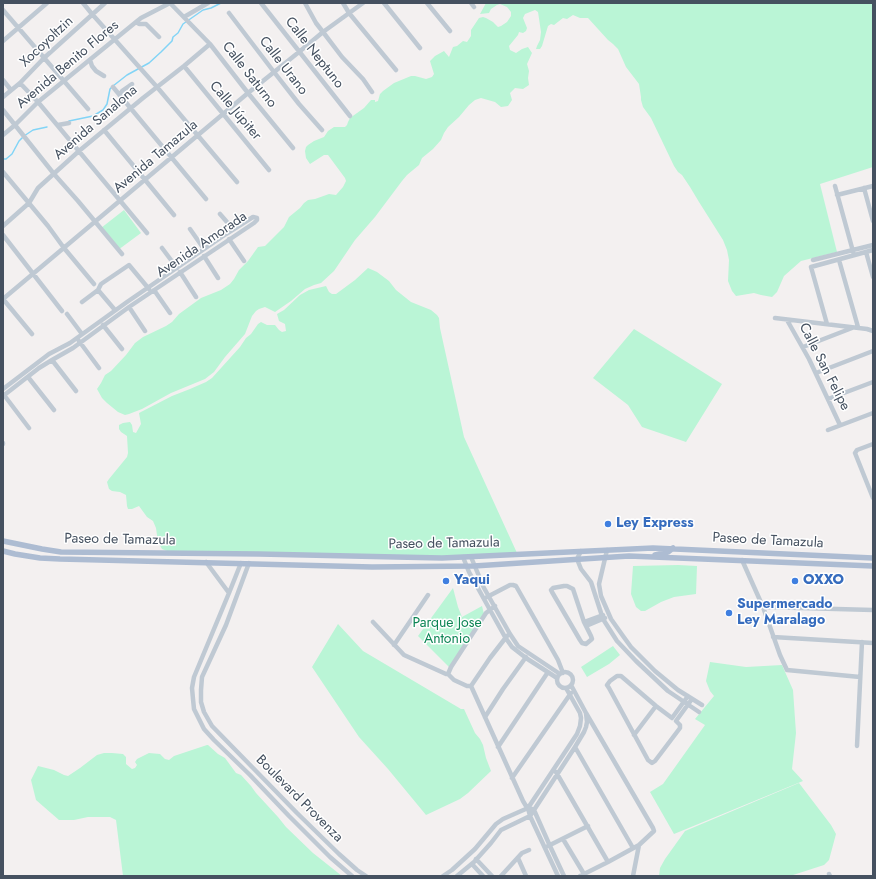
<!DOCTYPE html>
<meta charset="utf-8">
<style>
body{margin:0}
#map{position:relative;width:876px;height:879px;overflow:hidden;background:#f3f0f0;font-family:Jost,sans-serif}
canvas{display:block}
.frame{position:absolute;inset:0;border:4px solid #455160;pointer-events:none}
</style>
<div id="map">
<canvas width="876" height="879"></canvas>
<div class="frame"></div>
</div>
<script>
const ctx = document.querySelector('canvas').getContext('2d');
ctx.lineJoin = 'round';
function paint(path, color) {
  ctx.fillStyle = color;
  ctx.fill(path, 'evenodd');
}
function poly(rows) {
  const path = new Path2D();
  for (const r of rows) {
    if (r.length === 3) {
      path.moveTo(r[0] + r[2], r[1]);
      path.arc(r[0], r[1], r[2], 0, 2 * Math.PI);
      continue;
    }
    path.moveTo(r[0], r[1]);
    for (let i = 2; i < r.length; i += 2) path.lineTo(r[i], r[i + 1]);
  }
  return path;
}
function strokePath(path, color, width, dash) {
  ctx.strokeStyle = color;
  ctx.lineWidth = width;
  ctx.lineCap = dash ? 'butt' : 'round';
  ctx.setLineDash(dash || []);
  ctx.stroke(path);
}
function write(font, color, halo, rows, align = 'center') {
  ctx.font = font + ' Jost,sans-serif';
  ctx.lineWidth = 3;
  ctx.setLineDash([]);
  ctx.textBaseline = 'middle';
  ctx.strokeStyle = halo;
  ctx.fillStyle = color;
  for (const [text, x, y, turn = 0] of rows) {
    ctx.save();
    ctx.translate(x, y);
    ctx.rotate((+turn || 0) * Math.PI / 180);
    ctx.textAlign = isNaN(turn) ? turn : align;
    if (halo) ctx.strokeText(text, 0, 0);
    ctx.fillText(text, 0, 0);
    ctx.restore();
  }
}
const green = poly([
 [486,3,873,3,873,167,820,184,837,252,801,261,784,276,777,292,772,297,761,295,754,293,736,296,732,291,728,281,729,260,727,250,723,240,699,202,690,187,682,175,678,172,674,166,651,118,643,107,641,100,641,97,639,84,626,67,618,49,613,44,608,40,588,18,580,18,573,15,567,19,563,18,554,25,551,24,548,26,542,46,540,49,536,49,537,46,540,40,541,32,538,12,535,10,525,14,523,18,527,28,526,31,523,33,519,32,518,35,509,46,510,50,516,53,522,49,528,47,532,53,527,64,529,71,528,78,529,85,523,89,515,88,510,93,512,100,508,106,501,107,495,102,481,98,475,100,469,105,459,117,448,127,444,133,441,140,433,149,422,158,419,165,407,175,402,181,375,217,355,240,334,271,321,283,314,285,305,289,291,301,275,312,265,307,259,309,256,311,252,316,245,334,225,357,214,372,205,379,171,393,142,409,129,414,125,415,118,412,107,403,102,398,97,389,101,383,105,375,111,371,126,355,135,343,143,337,166,326,172,322,179,314,201,298,221,290,230,284,234,279,239,270,248,261,258,247,265,246,284,227,289,217,300,208,304,203,308,200,315,199,329,194,336,195,343,187,346,181,345,178,328,155,324,155,310,164,306,158,305,151,306,147,308,145,314,141,324,137,328,131,334,127,345,127,347,125,348,122,350,118,364,108,371,100,375,100,375,102,378,101,380,94,383,91,394,83,411,76,415,76,426,79,432,77,434,74,430,61,435,56,444,51,449,57,453,47,457,46,463,41,467,42,471,36,471,30,479,18,483,17,486,18,493,22,498,27,501,26,507,22,511,16,511,12,507,7,500,4,497,5,491,9,489,13,480,14],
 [124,210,141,233,118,250,101,228],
 [368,268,377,272,389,281,396,290,411,302,431,310,437,315,439,318,440,328,464,437,517,553,462,557,167,551,162,549,158,542,156,528,153,521,147,517,139,506,132,509,128,509,127,506,126,495,120,492,112,491,109,489,107,482,109,479,127,457,128,453,127,436,121,432,119,429,119,425,123,423,130,422,132,425,133,432,136,433,141,424,139,413,172,396,190,389,206,382,212,378,240,347,246,338,251,334,258,324,261,322,267,325,275,325,279,330,282,332,286,331,285,324,279,321,277,314,284,310,300,295,309,290,326,286,329,292,332,294,336,294,355,280],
 [634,329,722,384,686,442,642,427,628,405,593,378],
 [678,565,697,566,696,594,674,597,661,602,645,611,641,611,636,607,631,594,633,566],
 [453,588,458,607,462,617,482,606,484,614,450,668,418,636],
 [338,624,363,651,461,709,464,709,475,733,480,739,483,745,486,758,491,771,468,793,460,799,426,815,388,769,359,737,312,667],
 [613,646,620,655,609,664,587,677,581,667],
 [710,662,746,667,782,665,793,690,796,733,792,769,803,781,674,834,650,792,663,784,705,725,695,719,714,696,710,691,706,681],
 [207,745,208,745,218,754,225,758,236,773,241,775,251,786,256,793,278,817,286,827,313,853,342,876,123,876,116,820,110,817,88,817,74,820,59,820,36,800,31,780,38,766,54,770,64,775,68,776,80,768,97,755,104,753,112,753,123,754,126,757,126,764,132,769,135,768,137,765,135,762,137,759,149,753,160,754,165,759,169,760,174,756],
 [799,783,831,825,836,834,829,860,824,865,790,876,659,876,660,868,665,859,685,831]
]);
const stream = poly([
 [69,121,93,116,103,110,107,104,110,89,113,86,127,75,149,63,161,52,172,41,173,37,178,33,183,24,203,10,211,8,221,3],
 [3,159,6,159,12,154,19,141,24,136,33,130,47,127]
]);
const minor = poly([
 [83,3,92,14,157,87,237,182],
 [170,3,210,44,248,93,293,148],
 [261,3,350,116],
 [305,3,316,23,323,32,342,57,363,79,372,92],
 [343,3,349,13,396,70],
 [384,3,420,48],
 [427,3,450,31],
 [471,3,474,7],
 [3,10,88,109],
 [229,13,274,72,299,104,322,130],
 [184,17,208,3],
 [136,22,139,24,146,24,159,37],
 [3,41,47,3],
 [90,60,92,66,96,71,104,76],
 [184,66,269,170],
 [3,80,11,90],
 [20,83,38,102,147,233],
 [113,87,206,199],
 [120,96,122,91,132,84],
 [3,97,20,83,44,58,105,3],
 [3,110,15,125,54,174,78,201,122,254],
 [58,125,69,123],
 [104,130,174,215],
 [3,135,15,125,38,102,136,22,141,18,170,3],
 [3,172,48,226,64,248,94,284],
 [835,186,854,255],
 [864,188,873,221],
 [837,195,873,186],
 [220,214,233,229],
 [3,226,29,203,38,188,79,151,143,98,184,66,210,44],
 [190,229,204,249],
 [3,235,62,311],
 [229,239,244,261],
 [162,248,177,268],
 [866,252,873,277],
 [204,256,218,278],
 [813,260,873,245],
 [839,260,858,327],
 [180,272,196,297],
 [98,290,115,310],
 [154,290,170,313],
 [3,299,248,93,299,52,323,32,363,3],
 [3,299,32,334],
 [82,302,98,290,101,284,129,265,149,289],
 [129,307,145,331],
 [67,314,82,334],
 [775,318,867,329,873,331],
 [787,320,809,359,840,425],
 [827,324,811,267,873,250],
 [103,325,122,349],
 [79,341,99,368],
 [803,347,852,328],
 [52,360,76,391],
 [816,373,873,351],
 [28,377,54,410],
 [3,389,49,354,70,343,127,302,226,234,253,217,257,218,257,220,254,223,129,307,73,348,52,360,39,368,3,396],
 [4,395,29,428],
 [828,399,873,382],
 [828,430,873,413],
 [3,443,3,444],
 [873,444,857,450,855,453,873,498],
 [607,550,599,584,601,596,611,619,623,636,631,647,655,671,678,690,702,705],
 [581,551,577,559,581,569,591,582,603,619,617,641,636,661,668,691,699,712],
 [463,557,469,572,505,637,512,647,526,658,557,678],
 [471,557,484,588,510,634,518,646,560,674],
 [742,560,763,607,780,655,787,670,860,677],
 [206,562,229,593,194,677,192,688,193,699,194,709,204,729,214,740,250,775,289,816,330,857,352,876],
 [249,563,226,625,202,677,201,690,201,702,204,712,212,726,297,813,339,854,357,870,366,876],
 [564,586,567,586,573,589,584,622,591,636,592,639,586,644,582,643,580,640,552,592,551,590,553,588,564,586],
 [229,593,241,563],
 [487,597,510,585,513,585,516,586,558,660,563,673],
 [763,607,873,610],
 [373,622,404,655,446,674,448,674],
 [584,622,603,615],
 [586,626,605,618],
 [773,637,873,643],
 [394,645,428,595],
 [565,680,8],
 [471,686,490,658,507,636],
 [688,696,672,718,656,706,621,676,617,676,610,681,607,685,609,688,648,760,652,763,655,761,680,728,680,725,676,721,692,699],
 [485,717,503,689,526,657],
 [634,735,656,706],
 [857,746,862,642],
 [498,747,548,672],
 [575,747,633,848],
 [556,772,608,862],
 [512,778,571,693],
 [563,839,584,874],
 [548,846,588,826],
 [518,858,526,876],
 [476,859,492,876],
 [472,864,483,876],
 [829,874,830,876],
 [443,876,452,870,475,849,496,824,503,819,528,808],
 [457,876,474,862,491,843,501,830,530,816,534,810,526,806,523,801,471,686,467,686,454,680,448,674,451,667,486,613,495,606],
 [501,876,522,853,529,850],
 [558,876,530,816,528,808,577,734,580,726,581,718,580,713,566,688],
 [564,876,550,846,534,810,575,747,584,732,586,727,587,722,586,713,571,685],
 [580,876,608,862,639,845,654,831,653,828,586,713],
 [633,876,639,845]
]);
const major = poly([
 [3,541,42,549,61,552,259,554,442,558,653,548,873,558],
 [3,551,15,554,40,558,60,559,372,567,474,566,629,556,873,566],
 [655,555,668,552,673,548]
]);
const markers = [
 [608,524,4,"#3f7fe0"],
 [446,581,4,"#3f7fe0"],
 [795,581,4,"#3f7fe0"],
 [729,613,4,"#3f7fe0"]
];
const streetNames = [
 ["Xocoyoltzin",47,42,-43],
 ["Calle Neptuno",314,53,52],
 ["Avenida Benito Flores",68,65,-40],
 ["Calle Urano",283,66,52],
 ["Calle Saturno",249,75,52],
 ["Calle Júpiter",235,111,50],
 ["Avenida Sanalona",96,123,-41],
 ["Avenida Tamazula",156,157,-40],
 ["Avenida Amorada",202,245,-34],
 ["Calle San Felipe",824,367,63],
 ["Paseo de Tamazula",120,540,1],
 ["Paseo de Tamazula",768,541,3],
 ["Paseo de Tamazula",444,544,-1],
 ["Boulevard Provenza",299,799,45]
];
const shopNames = [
 ["Ley Express",616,524],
 ["Yaqui",454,581],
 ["OXXO",803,581],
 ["Supermercado",737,605],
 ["Ley Maralago",737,621]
];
const parkNames = [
 ["Parque Jose",447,624],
 ["Antonio",447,640]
];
paint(green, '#baf5d6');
strokePath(stream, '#82d4f6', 1.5);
strokePath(minor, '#bfc9d3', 4.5);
strokePath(major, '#adbcd2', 5.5);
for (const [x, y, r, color] of markers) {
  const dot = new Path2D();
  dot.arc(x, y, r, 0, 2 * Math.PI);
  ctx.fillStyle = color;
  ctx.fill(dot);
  strokePath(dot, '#fff', 1.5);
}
write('14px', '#455160', '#fff', streetNames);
write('bold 14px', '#366cbe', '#fff', shopNames, 'left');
write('14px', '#0c8554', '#fff', parkNames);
</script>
